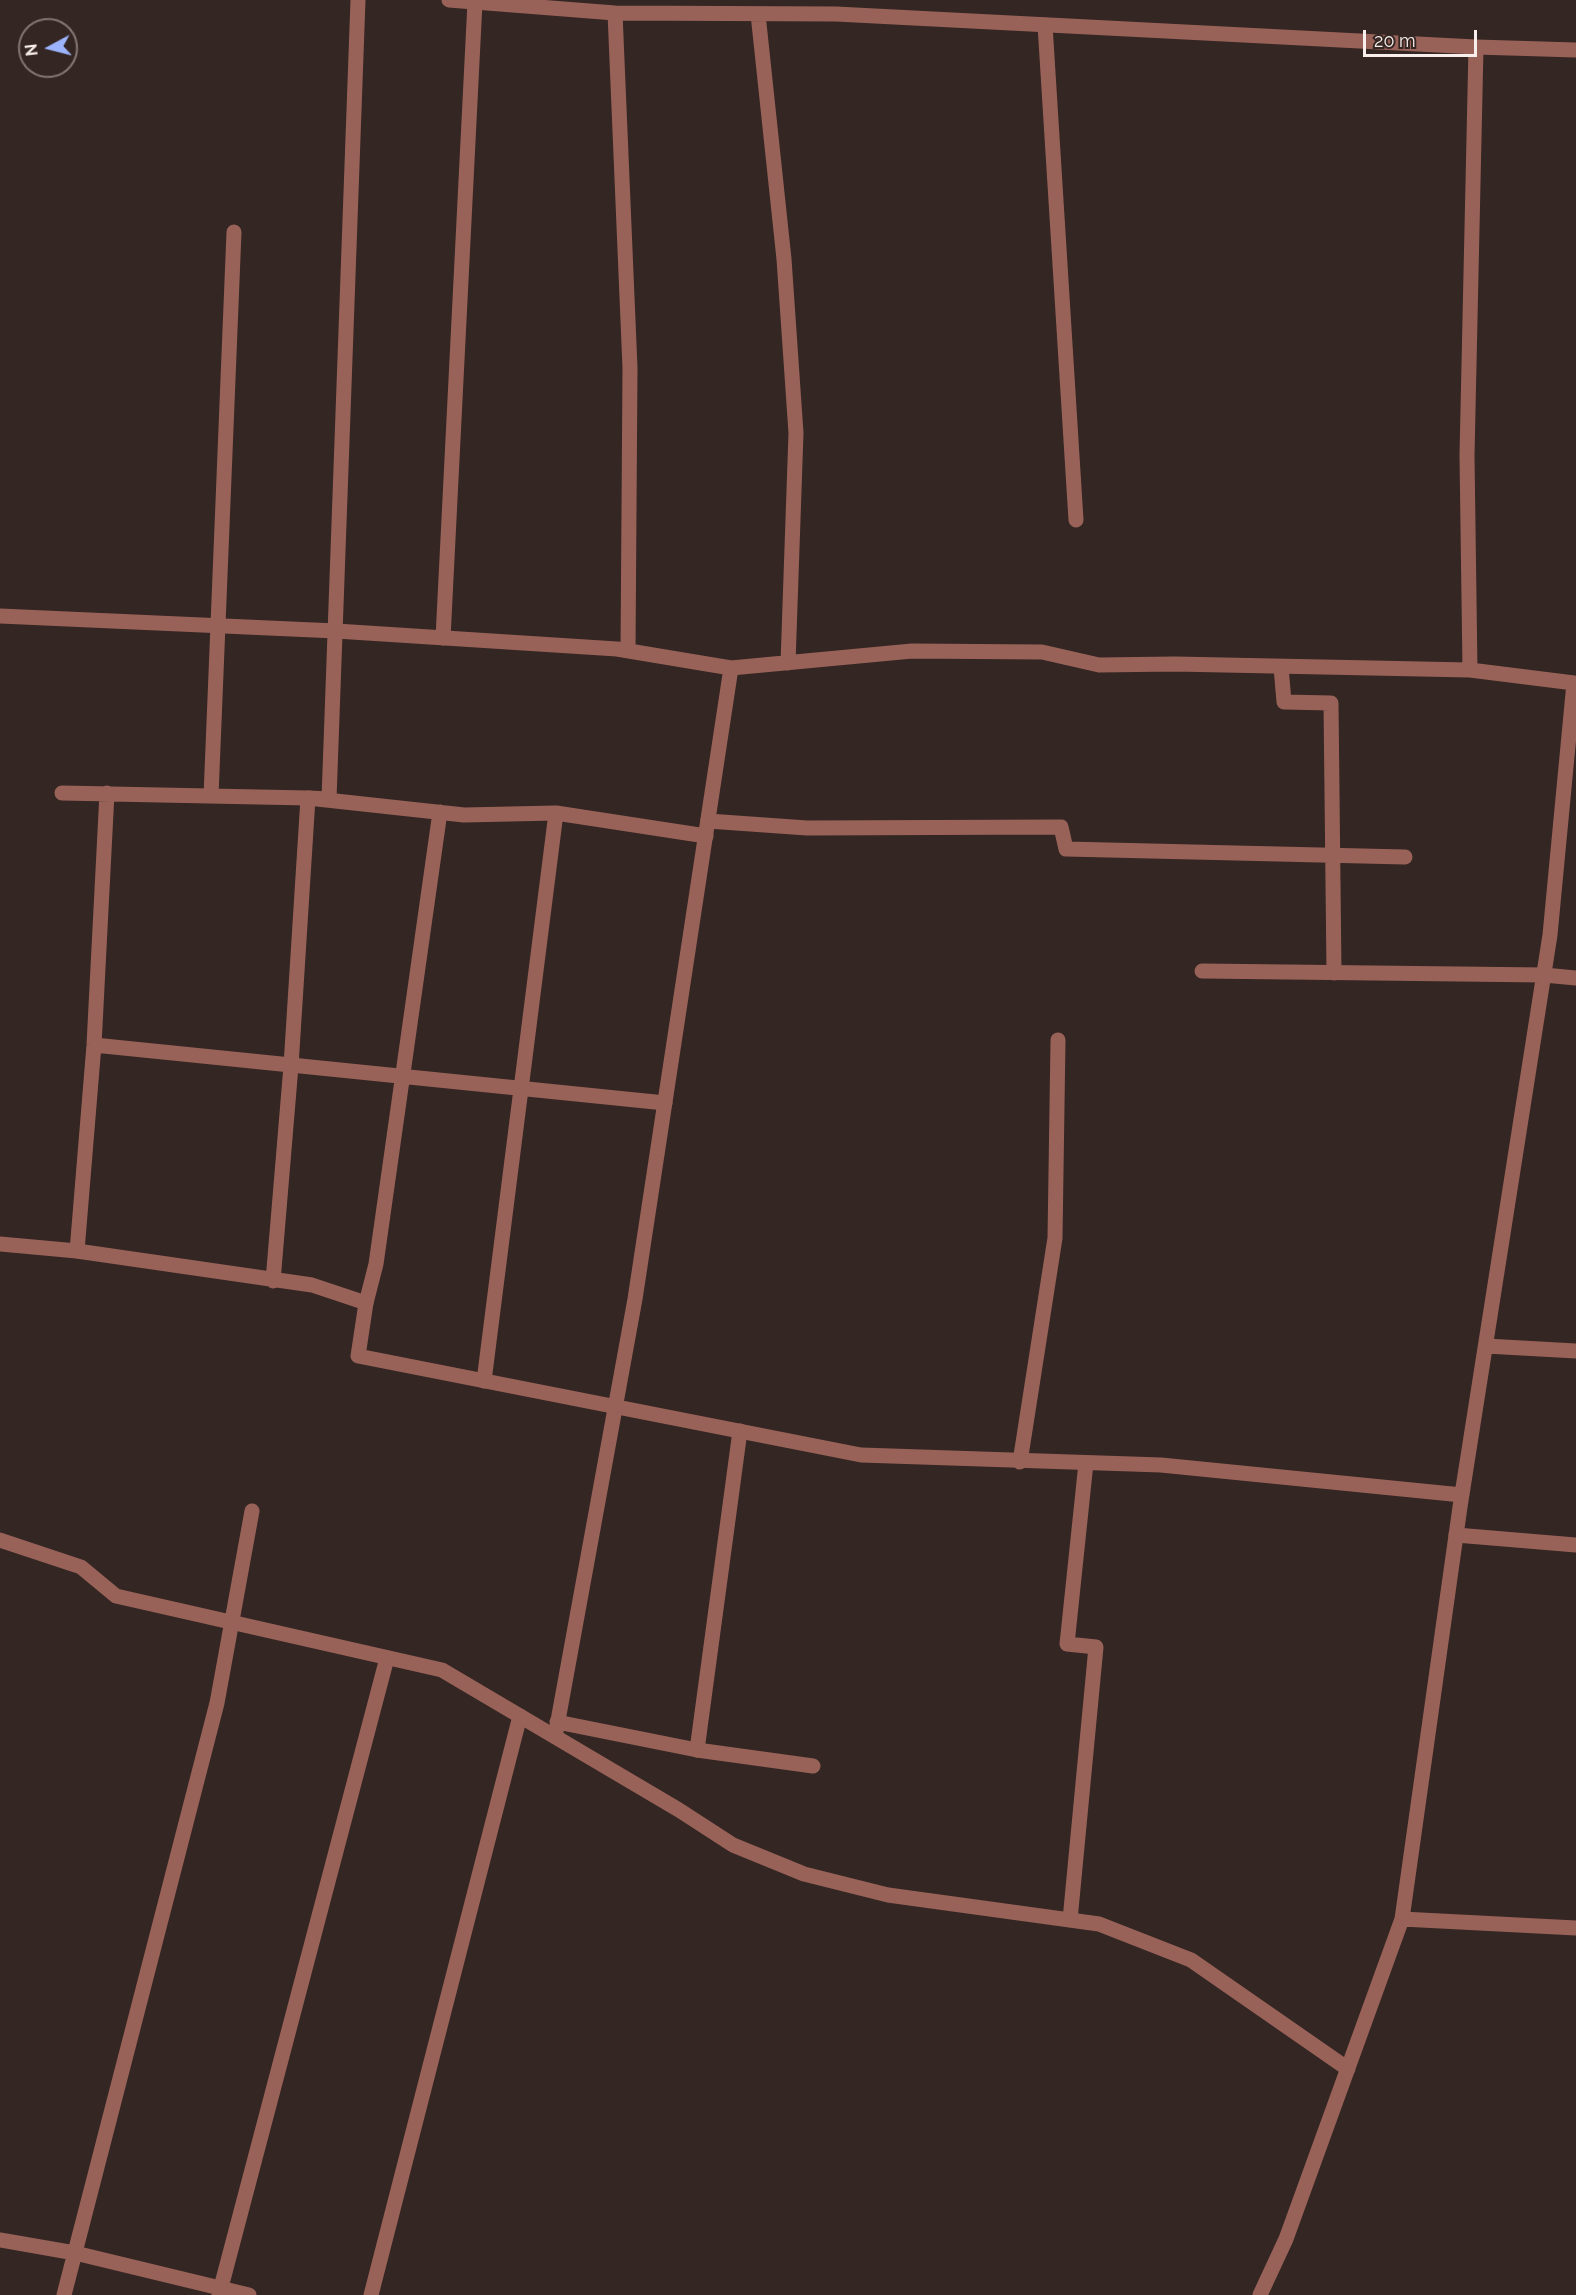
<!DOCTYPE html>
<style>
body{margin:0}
#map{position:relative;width:1576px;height:2295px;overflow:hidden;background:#342623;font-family:Raleway,sans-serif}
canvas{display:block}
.north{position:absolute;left:18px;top:18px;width:60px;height:60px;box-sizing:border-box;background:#342623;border:2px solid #827673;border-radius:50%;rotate:263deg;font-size:16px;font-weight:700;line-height:24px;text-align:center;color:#f8eeec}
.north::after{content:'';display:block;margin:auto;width:21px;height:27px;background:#9cb4fd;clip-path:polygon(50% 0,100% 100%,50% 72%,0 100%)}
.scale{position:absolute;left:1363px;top:30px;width:114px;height:27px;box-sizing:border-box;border:3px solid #f8eeec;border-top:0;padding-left:8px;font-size:18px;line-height:21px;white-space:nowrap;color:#f8eeec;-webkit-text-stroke:4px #342623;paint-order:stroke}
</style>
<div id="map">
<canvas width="1576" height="2295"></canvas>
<div class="north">N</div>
<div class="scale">20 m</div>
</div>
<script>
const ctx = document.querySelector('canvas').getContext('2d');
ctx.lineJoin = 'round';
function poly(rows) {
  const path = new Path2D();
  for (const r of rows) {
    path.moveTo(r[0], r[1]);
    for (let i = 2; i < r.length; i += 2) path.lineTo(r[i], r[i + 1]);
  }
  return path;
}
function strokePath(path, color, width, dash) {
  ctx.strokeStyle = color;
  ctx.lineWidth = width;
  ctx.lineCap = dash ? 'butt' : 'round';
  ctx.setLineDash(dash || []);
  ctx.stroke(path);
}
const lane = poly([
 [1045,25,1076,520],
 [443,638,475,2],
 [1281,667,1284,702,1331,703,1334,973],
 [62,793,308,798,464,815,556,813,706,836],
 [211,796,234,232],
 [708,821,807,828,1061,827,1066,849,1405,857],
 [94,1045,665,1103],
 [77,1251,94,1045,107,793],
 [366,1303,376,1264,440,812],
 [484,1381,556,813],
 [1020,1462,1055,1238,1058,1040],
 [1456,1535,1576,1545],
 [697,1750,740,1431],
 [219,2295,387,1658],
 [371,2295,520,1716]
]);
const street = poly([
 [449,0,615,13,836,14,1476,47,1576,50],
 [615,13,630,368,628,651],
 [758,14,784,259,796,433,788,663],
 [0,616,336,631,617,649,731,668,912,651,1042,652,1099,665,1175,664,1470,670],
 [1202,971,1544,975,1576,978],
 [0,1244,77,1251,312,1285,366,1303,358,1356,861,1455,1161,1465,1462,1495],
 [273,1281,291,1066,308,798,329,799,358,0],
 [1486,1346,1576,1351],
 [0,1540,81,1567,116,1596,442,1670,679,1810,733,1845,804,1874,888,1895,1099,1924,1191,1960,1348,2069],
 [557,1722,697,1750,813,1766],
 [555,1737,635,1299,731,668],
 [1402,1919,1576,1928],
 [1070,1920,1096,1647,1067,1644,1086,1463],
 [0,2240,75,2253,249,2295],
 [64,2295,217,1703,252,1511],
 [1260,2295,1286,2239,1402,1919,1460,1507,1550,935,1574,683,1470,670,1467,455,1476,47]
]);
strokePath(lane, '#996258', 15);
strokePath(street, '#996258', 15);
</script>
